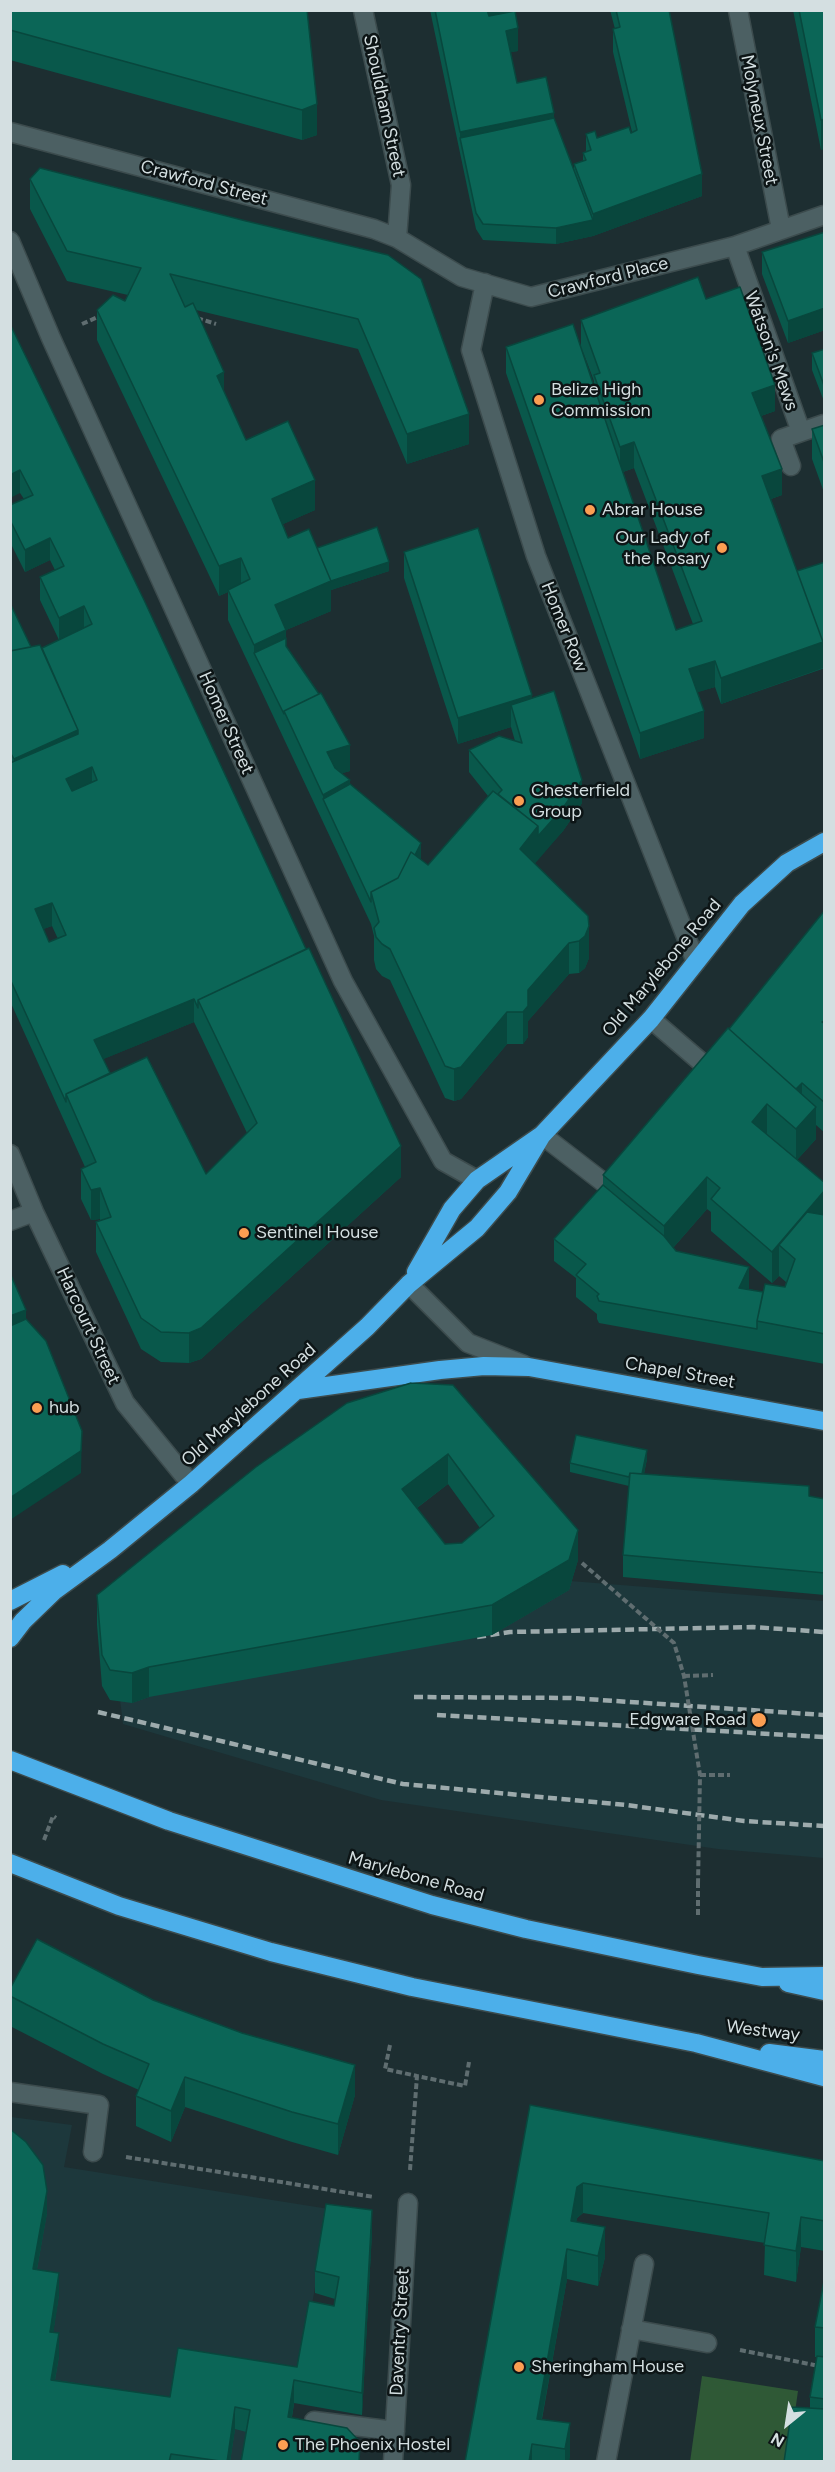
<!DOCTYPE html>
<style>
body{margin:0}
#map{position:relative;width:835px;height:2472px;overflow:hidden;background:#1d2e31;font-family:Figtree,sans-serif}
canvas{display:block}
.frame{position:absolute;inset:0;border:12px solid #d4dfe1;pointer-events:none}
.north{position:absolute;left:757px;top:2394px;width:60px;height:60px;-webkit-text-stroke:4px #0d1516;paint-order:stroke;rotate:210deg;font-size:16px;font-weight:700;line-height:24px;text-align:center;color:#d4dfe1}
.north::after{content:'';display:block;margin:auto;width:21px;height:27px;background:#d4dfe1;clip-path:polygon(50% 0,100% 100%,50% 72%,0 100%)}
</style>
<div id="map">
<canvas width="835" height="2472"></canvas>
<div class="frame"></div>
<div class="north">N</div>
</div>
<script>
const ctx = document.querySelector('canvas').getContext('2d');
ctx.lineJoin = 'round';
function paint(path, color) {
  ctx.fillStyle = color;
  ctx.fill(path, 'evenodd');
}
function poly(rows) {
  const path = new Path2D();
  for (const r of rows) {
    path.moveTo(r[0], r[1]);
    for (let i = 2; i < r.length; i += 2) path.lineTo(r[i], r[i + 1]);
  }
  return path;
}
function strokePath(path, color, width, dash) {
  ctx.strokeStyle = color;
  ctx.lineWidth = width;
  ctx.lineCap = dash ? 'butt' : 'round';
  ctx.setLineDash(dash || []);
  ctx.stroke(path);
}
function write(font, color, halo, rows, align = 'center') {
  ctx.font = font + ' Figtree,sans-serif';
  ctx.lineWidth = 5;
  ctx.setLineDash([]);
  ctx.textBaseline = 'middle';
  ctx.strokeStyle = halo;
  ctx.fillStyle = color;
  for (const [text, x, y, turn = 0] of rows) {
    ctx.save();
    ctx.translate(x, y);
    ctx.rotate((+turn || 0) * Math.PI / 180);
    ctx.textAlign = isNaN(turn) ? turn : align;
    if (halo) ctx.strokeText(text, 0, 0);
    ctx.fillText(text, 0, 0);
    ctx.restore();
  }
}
const built = poly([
 [570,1581,824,1601,824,1858,718,1849,381,1800,123,1724,116,1667],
 [11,2117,72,2125,64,2167,329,2209,288,2439,245,2461,11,2462]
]);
const green = poly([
 [702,2376,798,2391,788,2461,690,2462]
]);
const path = poly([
 [197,318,216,324],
 [82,324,100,316],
 [684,1676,713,1675],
 [700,1775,730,1775],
 [44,1840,53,1816,56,1818],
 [698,1915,698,1884],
 [390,2045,385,2069,417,2076],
 [126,2157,374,2197],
 [410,2170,417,2076,465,2086,469,2062],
 [740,2350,824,2367]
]);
const minor = poly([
 [363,10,401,185,397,238],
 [738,10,781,229],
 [10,132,374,229,397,238,462,277,531,297,735,246,824,215],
 [10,241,51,338,343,981,443,1161,477,1180],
 [735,246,801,432],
 [485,283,471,350,536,556,696,962],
 [791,466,781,439,824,424],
 [651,1019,715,1074],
 [542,1135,616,1192],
 [10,1154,34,1212,125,1403,191,1484],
 [10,1221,34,1212],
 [409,1284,468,1343,524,1365],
 [10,2092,99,2105,93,2152],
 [631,2329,707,2343],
 [314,2421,395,2431],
 [393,2462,408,2203],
 [606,2462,644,2264]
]);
const highway = poly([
 [416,1272,452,1209,477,1180,542,1135,651,1019,742,904,787,863,824,842],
 [298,1390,440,1370,484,1366,529,1367,824,1421],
 [10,1601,63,1574],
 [10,1638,23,1621,54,1591,110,1550,191,1484,367,1327,409,1284,477,1228,508,1192,542,1135],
 [10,1760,169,1821,432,1905,526,1929,698,1965,762,1977,824,1976],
 [10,1863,119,1906,271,1952,412,1987,696,2043,824,2077],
 [788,1983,824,1991],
 [769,2053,824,2060]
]);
const rail = poly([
 [477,1637,510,1632,753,1627,824,1632],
 [414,1697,571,1698,824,1715],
 [98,1712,403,1784,626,1805,744,1821,824,1826],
 [437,1715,824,1737]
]);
const pathBridge = poly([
 [582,1563,674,1643,684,1676,700,1775,698,1884]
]);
const wall = poly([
 [10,10,307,10,317,135,302,140,10,60],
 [430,10,507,10,518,51,510,52,517,83,554,118,574,170,574,164,583,161,583,153,586,152,586,134,597,138,632,132,613,52,613,29,615,29,610,10,669,10,702,196,593,236,556,244,483,240,476,229],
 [793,10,825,10,821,150],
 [30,179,246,221,388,255,469,444,407,464,358,349,196,310,224,391,246,440,315,510,283,524,288,538,317,548,389,571,331,590,331,611,286,630,286,647,350,771,342,773,350,784,421,860,428,865,488,796,469,772,469,750,515,741,511,727,458,744,404,578,404,552,532,698,582,803,563,831,534,863,589,958,585,968,579,973,569,974,528,1021,528,1037,523,1044,507,1044,461,1099,454,1101,445,1098,390,980,382,976,376,969,374,960,374,936,371,924,228,620,228,592,219,596,97,340,97,310,125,301,128,295,67,281,30,209],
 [825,232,825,330,788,343,762,274,762,252],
 [706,299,775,411,761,416,782,495,771,499,797,571,825,562,825,668,721,704,715,687,697,692,704,738,640,759,506,373,506,347,581,345,581,320],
 [582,349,594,381,594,385],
 [634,468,693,624,676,630,623,472],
 [10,324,401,1177,201,1359,189,1363,161,1362,141,1349,96,1252,96,1222,100,1220,100,1219,91,1220,81,1199,81,1169,85,1167,10,1001,10,603,31,647,42,648,59,640,40,600,40,577,55,570,50,560,25,572,10,542,10,505,24,499,20,493],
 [52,926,58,939,49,942,43,929],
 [194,1022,247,1133,206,1174,110,1073,103,1059],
 [825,349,825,404,812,370,812,353],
 [825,425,825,495,812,459,812,429],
 [825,910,825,1133,816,1125,816,1139,797,1160,825,1183,825,1364,599,1323,597,1319,597,1314,576,1297,576,1278,554,1261,554,1239,603,1185,603,1175,729,1029],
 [707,1209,711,1212,711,1231,772,1283,779,1276,786,1282,785,1287,763,1292,749,1289,676,1251,673,1248],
 [411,1383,578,1560,569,1590,492,1635,149,1697,132,1703,110,1700,102,1686,97,1625,97,1595],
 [448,1484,480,1528,462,1543,445,1544,417,1508],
 [647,1459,644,1474,825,1499,825,1595,623,1577,623,1555,629,1486,570,1472,570,1463],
 [10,1989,153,2000,355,2095,338,2155,292,2142,185,2107,171,2142,136,2126,136,2096,139,2090,103,2074,10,2026],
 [530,2105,825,2161,825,2251,801,2247,796,2282,764,2275,765,2243,583,2213,577,2218,576,2222,605,2257,598,2286,567,2279,542,2419,570,2453,569,2462,465,2462],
 [10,2129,47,2213,37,2269,59,2295,53,2333,59,2356,55,2380,170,2397,297,2367,334,2306,335,2299,315,2293,315,2271,372,2232,362,2415,294,2403,292,2417,360,2462,235,2429,230,2462,10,2462],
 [825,2276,825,2462,810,2408,810,2397,817,2357,815,2357,815,2327]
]);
const shadedWall = poly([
 [484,10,507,10,507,12,484,18],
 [518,28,518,51,506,53,506,31],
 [317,104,317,135,302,140,302,110],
 [554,113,554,135,460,138,460,132],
 [825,119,825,149,821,150,821,120],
 [702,174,702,196,593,236,593,214],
 [593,220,593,236,556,244,556,228],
 [825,308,825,330,788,343,788,321],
 [224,372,224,403,217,376],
 [775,385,775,411,752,419,752,393],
 [469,414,469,444,407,464,407,434],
 [634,442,634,468,620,473,620,447],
 [782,469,782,495,762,502,762,476],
 [20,470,20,493,10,498,10,475],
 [315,480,315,510,272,529,272,499],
 [50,538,50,560,25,572,25,550],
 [241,558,241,588,228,590,228,592,219,596,219,566],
 [389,562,389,571,331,590,331,611,286,630,286,669,254,653,254,645,275,605,323,583],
 [84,606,84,628,59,640,59,618],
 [823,642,823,668,721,704,721,678],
 [825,645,825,668,823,668,823,646],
 [715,661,715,687,689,695,689,669],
 [532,695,532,721,511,705,511,727,458,744,458,718],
 [704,711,704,738,640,759,640,733],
 [78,730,78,756,14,785,14,759],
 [350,745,350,771,327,778,327,752],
 [92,767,92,789,66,801,66,779],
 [350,780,350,806,323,799,323,795],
 [582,780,582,803,563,831,520,881,520,849,538,826],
 [421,843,421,866,379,920],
 [52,903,52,926,35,932,35,909],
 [589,926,589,958,585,968,579,973,579,941],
 [569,943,569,974,528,1021,528,1037,523,1044,523,1012,528,990],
 [194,999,194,1022,94,1063,94,1040],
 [507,1012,507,1044,461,1099,454,1101,454,1069],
 [802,1083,802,1113,795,1090],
 [767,1104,767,1136,752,1122],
 [816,1107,816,1139,796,1161,796,1129],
 [401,1146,401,1177,201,1359,189,1363,189,1333],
 [707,1177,707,1209,664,1258,664,1226],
 [100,1188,100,1219,91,1220,91,1190],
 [825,1190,825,1222,779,1245,779,1276,772,1283,772,1252],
 [749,1267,749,1290,739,1288],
 [26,1310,26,1342,10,1348,10,1316],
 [82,1431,81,1473,10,1520,10,1498],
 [647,1450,647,1459,641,1488,641,1479],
 [448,1454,448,1484,402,1519,402,1489],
 [578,1530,578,1560,569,1590,492,1635,492,1605],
 [149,1667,149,1697,132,1703,132,1673],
 [355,2065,355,2095,338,2155,338,2124],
 [185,2077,185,2107,171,2142,171,2111],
 [583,2183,583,2213,577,2218,571,2251,571,2221,577,2187],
 [47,2191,47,2213,33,2291,33,2269],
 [372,2210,372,2232,362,2415,362,2393],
 [801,2217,801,2247,796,2282,796,2251],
 [605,2227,605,2257,598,2286,598,2256],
 [567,2249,567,2279,537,2444,537,2419],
 [59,2273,59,2295,50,2355,50,2332],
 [59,2333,59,2356,51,2402,51,2380],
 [294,2380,294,2403,288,2439,288,2417],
 [235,2407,235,2429,230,2462,227,2462],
 [570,2423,570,2453,569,2462,565,2462,565,2449],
 [532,2444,532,2462,529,2462]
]);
const building = poly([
 [10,10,307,10,317,104,302,110,10,30,10,10],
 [435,10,487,10,489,16,515,11,518,28,506,31,517,83,546,77,554,113,460,132,435,10],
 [616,10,669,10,702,174,593,214,574,164,586,160,583,153,591,150,586,134,595,131,597,138,629,127,631,133,637,130,613,29,620,27,616,10],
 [799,10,825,10,825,119,821,120,799,10],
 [554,118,593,220,556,228,483,224,476,213,460,138,554,118],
 [40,168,246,221,388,255,421,279,469,414,407,434,358,319,170,274,185,307,193,303,224,372,217,376,246,440,288,421,315,480,272,499,288,538,309,529,331,581,275,605,286,630,254,645,228,590,250,579,241,558,219,566,97,310,113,295,125,301,141,268,67,251,30,179,40,168],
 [825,232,825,308,788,321,762,252,825,232],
 [698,277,706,299,740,287,775,385,752,393,782,469,762,476,823,642,721,678,715,661,689,669,704,711,640,733,506,347,573,324,676,630,702,621,634,442,620,447,594,375,600,373,581,320,698,277],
 [10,324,144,600,306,949,198,1000,198,1008,194,999,94,1040,110,1073,66,1094,66,1102,10,979,10,763,78,734,78,730,42,648,92,624,84,606,59,618,40,577,64,566,50,538,25,550,10,520,10,505,33,495,20,470,10,475,10,324],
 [92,767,97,780,72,791,66,779,92,767],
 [52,903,66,935,49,942,35,909,52,903],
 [825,349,825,388,812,353,825,349],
 [825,425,825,465,812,429,825,425],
 [377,527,389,562,331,581,317,548,377,527],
 [478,528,532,695,458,718,404,552,478,528],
 [825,562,825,645,823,646,823,642,797,571,825,562],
 [10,603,31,647,10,651,10,603],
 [286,638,286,646,319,694,284,711,284,714,254,653,286,638],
 [40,645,78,730,14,759,10,752,10,651,40,645],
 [554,691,582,780,563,808,538,836,538,826,498,794,502,790,469,750,499,736,522,743,511,705,554,691],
 [321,693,350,745,327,752,335,768,350,780,323,795,284,711,321,693],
 [350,784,421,843,415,855,411,852,398,878,371,892,371,902,323,799,350,784],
 [493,791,538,826,520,849,588,916,589,926,585,936,579,941,569,943,528,990,528,1006,523,1012,507,1012,461,1067,454,1069,445,1066,390,949,382,944,376,937,374,928,379,922,371,892,398,878,411,852,428,865,493,791],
 [825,910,825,1020,822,1022,825,1024,825,1103,802,1083,796,1089,729,1029,825,910],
 [309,948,401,1146,201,1328,189,1333,161,1332,141,1318,96,1222,111,1217,100,1188,91,1190,81,1169,96,1162,66,1094,147,1057,206,1174,257,1123,198,1000,309,948],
 [728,1028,816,1107,796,1129,767,1104,752,1122,825,1183,825,1190,772,1252,711,1199,720,1188,707,1177,664,1226,603,1175,728,1028],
 [603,1185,664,1236,676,1251,749,1267,739,1288,763,1292,757,1321,757,1329,599,1301,597,1296,599,1294,576,1275,586,1264,554,1239,603,1185],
 [807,1212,825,1215,825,1334,757,1321,765,1284,785,1287,795,1259,779,1245,807,1212],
 [10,1273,26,1310,10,1316,10,1273],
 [26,1319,46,1341,82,1431,81,1451,10,1498,10,1326,26,1319],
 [411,1383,453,1385,578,1530,569,1560,492,1605,149,1667,132,1673,110,1670,102,1655,97,1595,256,1467,347,1403,411,1383],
 [448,1454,494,1516,462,1543,445,1544,402,1489,448,1454],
 [576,1435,647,1450,642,1474,630,1473,629,1477,570,1463,576,1435],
 [630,1473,809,1486,809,1496,825,1499,825,1573,623,1555,630,1473],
 [37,1939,153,2000,242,2033,355,2065,338,2124,292,2112,185,2077,171,2111,136,2096,149,2064,103,2044,10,1996,10,1989,37,1939],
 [530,2105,825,2161,825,2221,801,2217,796,2251,764,2245,769,2213,583,2183,577,2187,571,2221,605,2227,598,2256,567,2249,537,2419,570,2423,565,2449,532,2444,529,2462,465,2462,530,2105],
 [10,2129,26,2142,43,2165,47,2191,33,2269,59,2273,50,2332,59,2333,51,2380,170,2397,178,2348,297,2367,309,2301,334,2306,339,2277,315,2271,326,2204,372,2210,362,2393,294,2380,288,2417,347,2428,360,2442,359,2462,241,2462,250,2410,235,2407,227,2462,171,2454,169,2462,10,2462,10,2129],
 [825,2276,825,2328,815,2327,825,2276],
 [817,2356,825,2357,825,2399,810,2397,817,2356],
 [792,2407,825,2409,825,2462,784,2462,792,2407]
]);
const markers = [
 [539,400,6,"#fb9e52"],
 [590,510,6,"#fb9e52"],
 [722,548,6,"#fb9e52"],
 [519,801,6,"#fb9e52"],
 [244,1233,6,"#fb9e52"],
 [37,1408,6,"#fb9e52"],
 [759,1720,8,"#fb9e52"],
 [519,2367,6,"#fb9e52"],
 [283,2445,6,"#fb9e52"]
];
const streetNames = [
 ["Shouldham Street",384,106,78],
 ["Molyneux Street",759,120,79],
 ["Crawford Street",204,183,15],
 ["Crawford Place",608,278,-14],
 ["Watson's Mews",771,351,70],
 ["Homer Row",564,627,68],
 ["Homer Street",226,723,66],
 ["Old Marylebone Road",662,968,-50],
 ["Harcourt Street",88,1326,65],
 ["Chapel Street",680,1373,10],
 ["Old Marylebone Road",249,1405,-42],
 ["Marylebone Road",416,1877,16],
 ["Westway",763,2031,7],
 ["Daventry Street",400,2332,-87]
];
const poiNames = [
 ["Belize High",551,390],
 ["Commission",551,411],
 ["Abrar House",602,510],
 ["Our Lady of",710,538,"right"],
 ["the Rosary",710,559,"right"],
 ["Chesterfield",531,791],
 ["Group",531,812],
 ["Sentinel House",256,1233],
 ["hub",49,1408],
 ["Edgware Road",746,1720,"right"],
 ["Sheringham House",531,2367],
 ["The Phoenix Hostel",295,2445]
];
paint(built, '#1d383c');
paint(green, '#2f5936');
strokePath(minor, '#3c4b4d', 21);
strokePath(highway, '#3c4b4d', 21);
strokePath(path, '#5f6d70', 4, [6, 3]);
strokePath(minor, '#4c6063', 18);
strokePath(highway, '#4cafea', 18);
strokePath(rail, '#9daaac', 4.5, [9, 4.5]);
strokePath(pathBridge, '#5f6d70', 4, [6, 3]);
paint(wall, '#09584b');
paint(shadedWall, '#08473d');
paint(building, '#0b6657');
strokePath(building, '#08473d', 1.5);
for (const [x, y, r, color] of markers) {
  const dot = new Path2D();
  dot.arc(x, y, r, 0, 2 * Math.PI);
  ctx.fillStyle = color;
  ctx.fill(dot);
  strokePath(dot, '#0d1516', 2);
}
write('18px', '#d4dfe1', '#0d1516', streetNames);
write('18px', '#d4dfe1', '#0d1516', poiNames, 'left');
</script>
